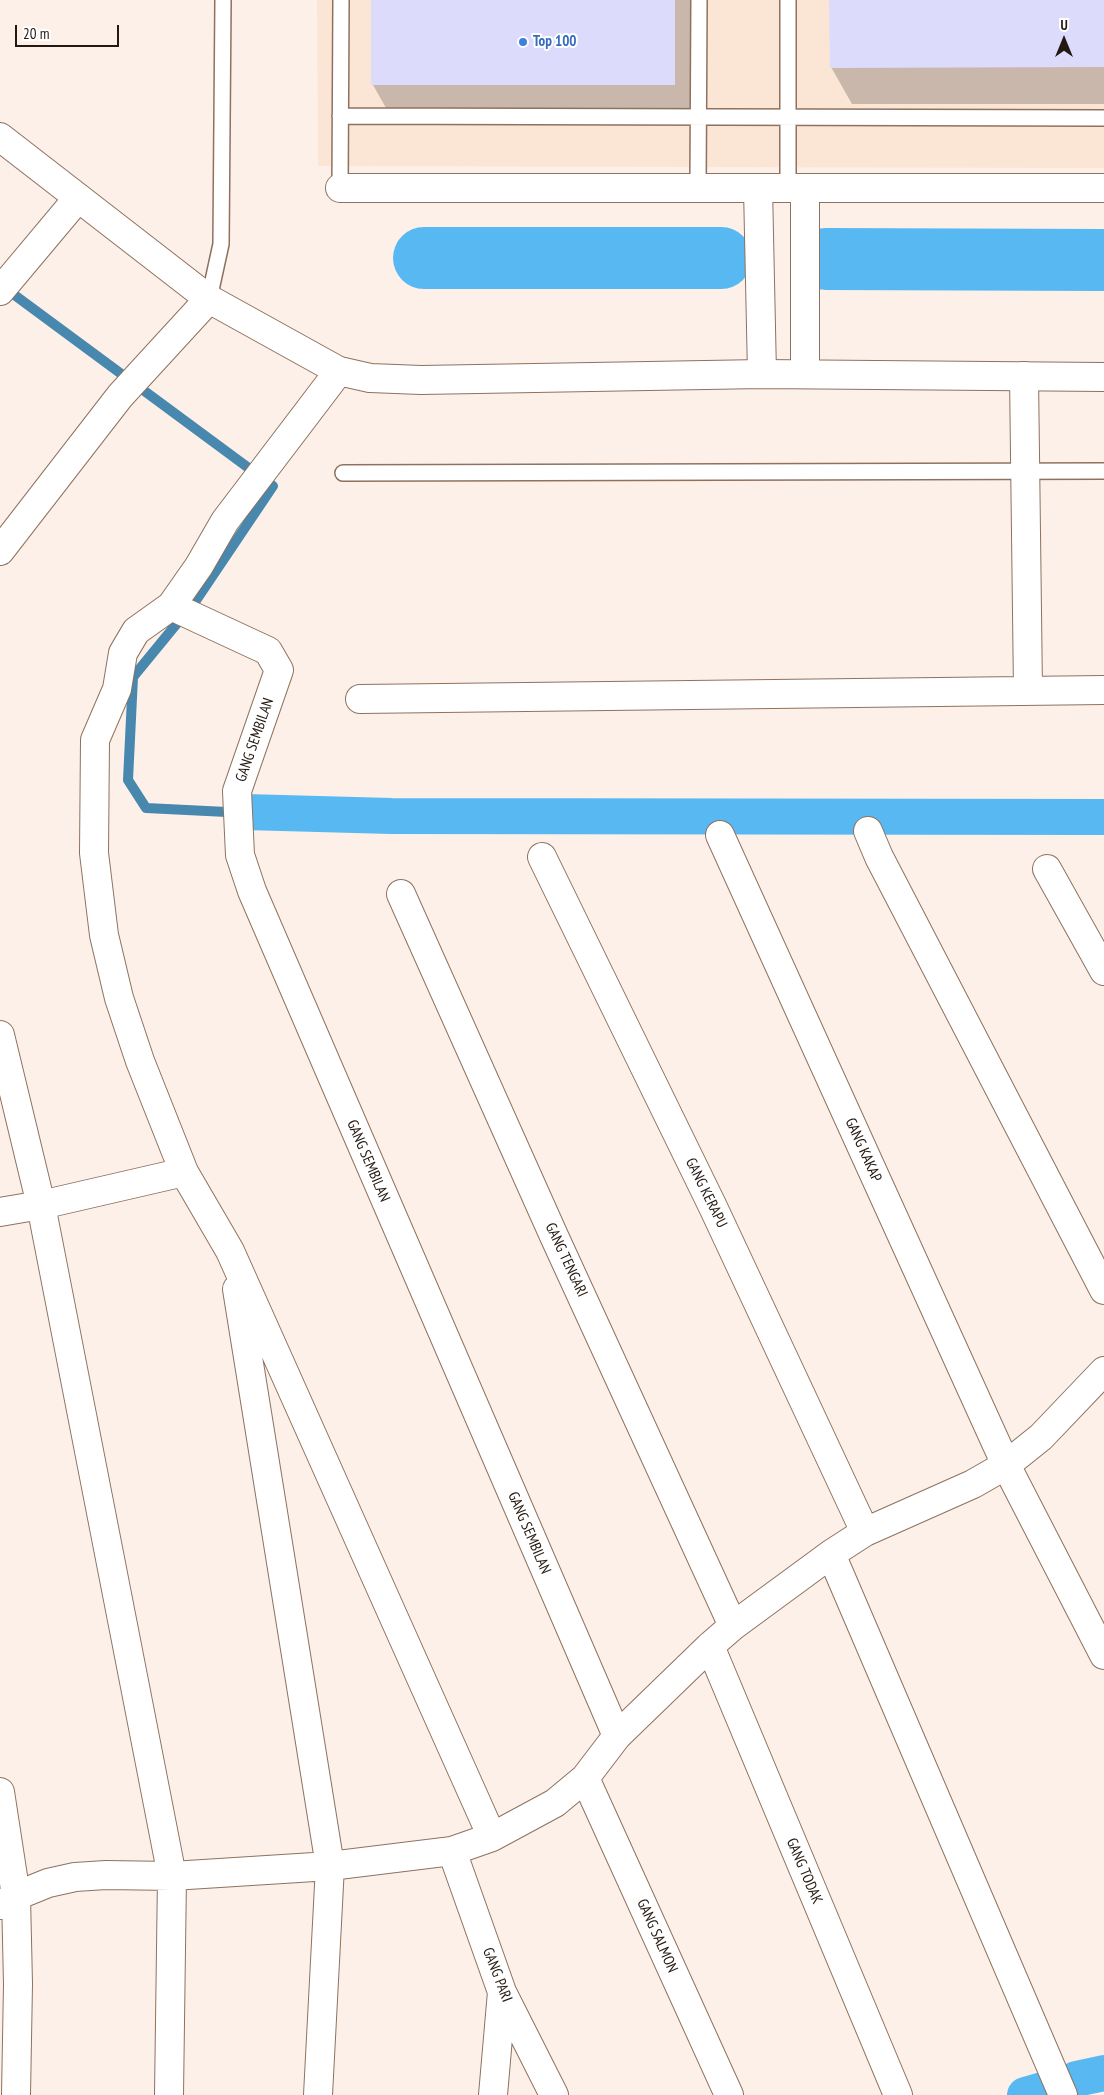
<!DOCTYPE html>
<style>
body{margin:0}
#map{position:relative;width:1104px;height:2095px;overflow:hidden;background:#fdf0e8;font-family:"PT Sans Narrow",sans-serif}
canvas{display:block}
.north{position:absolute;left:1039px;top:15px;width:50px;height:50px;-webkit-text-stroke:4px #fff;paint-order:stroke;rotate:0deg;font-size:14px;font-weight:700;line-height:20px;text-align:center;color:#241911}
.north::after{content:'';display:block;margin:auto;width:18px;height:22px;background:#241911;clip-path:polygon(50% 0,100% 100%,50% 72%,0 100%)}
.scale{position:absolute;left:15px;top:25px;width:104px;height:22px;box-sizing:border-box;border:2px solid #241911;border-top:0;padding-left:6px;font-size:15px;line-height:18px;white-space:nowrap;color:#241911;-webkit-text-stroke:4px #fff;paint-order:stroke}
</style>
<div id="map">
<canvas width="1104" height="2095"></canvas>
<div class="north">U</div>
<div class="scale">20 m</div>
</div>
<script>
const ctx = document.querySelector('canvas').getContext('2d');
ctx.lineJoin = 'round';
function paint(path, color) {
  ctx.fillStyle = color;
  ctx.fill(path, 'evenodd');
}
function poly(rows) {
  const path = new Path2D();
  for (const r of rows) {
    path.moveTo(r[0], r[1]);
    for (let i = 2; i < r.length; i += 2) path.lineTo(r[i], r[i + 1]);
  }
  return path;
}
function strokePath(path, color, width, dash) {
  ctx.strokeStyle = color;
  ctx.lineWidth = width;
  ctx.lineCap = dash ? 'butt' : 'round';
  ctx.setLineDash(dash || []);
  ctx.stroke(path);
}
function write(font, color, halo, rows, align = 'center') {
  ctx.font = font + ' "PT Sans Narrow",sans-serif';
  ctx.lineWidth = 4;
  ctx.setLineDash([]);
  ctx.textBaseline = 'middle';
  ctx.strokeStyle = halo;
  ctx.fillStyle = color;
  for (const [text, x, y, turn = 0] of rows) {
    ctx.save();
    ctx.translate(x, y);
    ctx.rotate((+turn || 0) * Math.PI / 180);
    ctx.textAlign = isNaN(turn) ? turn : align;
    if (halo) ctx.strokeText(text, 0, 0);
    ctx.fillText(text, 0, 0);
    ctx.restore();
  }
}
const built = poly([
 [317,0,1104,0,1104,168,318,166]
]);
const shadow = poly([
 [372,0,695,0,695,121,394,122,373,85],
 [830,0,1104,0,1104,104,852,104,831,67]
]);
const stream = poly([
 [5,288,273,486,197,599,133,677,128,780,146,808,227,812]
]);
const canal = poly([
 [245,812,391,816,1104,817],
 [1076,2079,1104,2073],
 [1025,2095,1046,2089]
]);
const river = poly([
 [424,258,721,258],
 [826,259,1104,260]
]);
const building = poly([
 [371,0,675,0,675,85,371,85],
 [829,0,1104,0,1104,67,830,68]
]);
const service = poly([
 [340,116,1104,118],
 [340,188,341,0],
 [698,188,699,0],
 [788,188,788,0],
 [209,299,221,244,223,0],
 [343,473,1104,471]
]);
const minor = poly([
 [340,188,1104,188],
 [758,188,762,374],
 [805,188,805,374],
 [0,291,78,198],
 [339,371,225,521,199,566,171,606,136,631,123,653,117,689,95,740,94,853,104,935,119,998,140,1061,184,1172,230,1251,492,1837],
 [1024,376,1028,691],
 [0,551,120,396,209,299],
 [171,606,268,651,279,670,237,791,240,855,252,891,617,1736],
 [360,699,1104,690],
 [868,831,879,857,1104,1290],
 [720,835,1006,1465,1104,1655],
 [542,857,713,1207,865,1532],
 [1047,869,1104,971],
 [401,894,554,1236,733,1626],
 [0,1035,41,1205,172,1876,169,2095],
 [0,1212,41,1205,184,1172],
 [237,1289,330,1866,318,2095],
 [831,1554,1063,2095],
 [710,1646,898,2095],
 [585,1778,729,2095],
 [0,1792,16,1896,18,1984,16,2095],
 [452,1851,502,1992,554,2095],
 [0,1905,16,1896,48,1883,75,1877,106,1875,172,1876,330,1866,452,1851,492,1837,555,1803,585,1778,617,1736,710,1646,733,1626,831,1554,865,1532,973,1484,1006,1465,1041,1437,1104,1371],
 [493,2095,502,1992]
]);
const secondary = poly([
 [0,137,209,299,339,371,370,378,421,380,762,374,1104,377]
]);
const markers = [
 [523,42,5,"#3f7fe0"]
];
const shopNames = [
 ["Top 100",533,42]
];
const streetNames = [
 ["GANG SEMBILAN",255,740,-71],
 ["GANG KAKAP",863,1150,66],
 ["GANG SEMBILAN",368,1161,67],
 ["GANG KERAPU",706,1193,64],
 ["GANG TENGARI",566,1260,65],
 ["GANG SEMBILAN",529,1533,67],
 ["GANG TODAK",804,1871,67],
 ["GANG SALMON",657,1936,66],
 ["GANG PARI",497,1975,69]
];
paint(built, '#fbe5d5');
paint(shadow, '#0003');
strokePath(stream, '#4888ae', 10);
strokePath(canal, '#58b8f2', 36);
strokePath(river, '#58b8f2', 62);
paint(building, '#dcdbfc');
strokePath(service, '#8e725f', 18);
strokePath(minor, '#8e725f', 30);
strokePath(secondary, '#8e725f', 30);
strokePath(service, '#fff', 15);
strokePath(minor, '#fff', 28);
strokePath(secondary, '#fff', 28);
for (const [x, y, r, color] of markers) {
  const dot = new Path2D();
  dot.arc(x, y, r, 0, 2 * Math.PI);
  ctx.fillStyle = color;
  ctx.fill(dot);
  strokePath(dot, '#fff', 2);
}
write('bold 15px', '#366cbe', '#fff', shopNames, 'left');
write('15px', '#241911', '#fff', streetNames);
</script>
